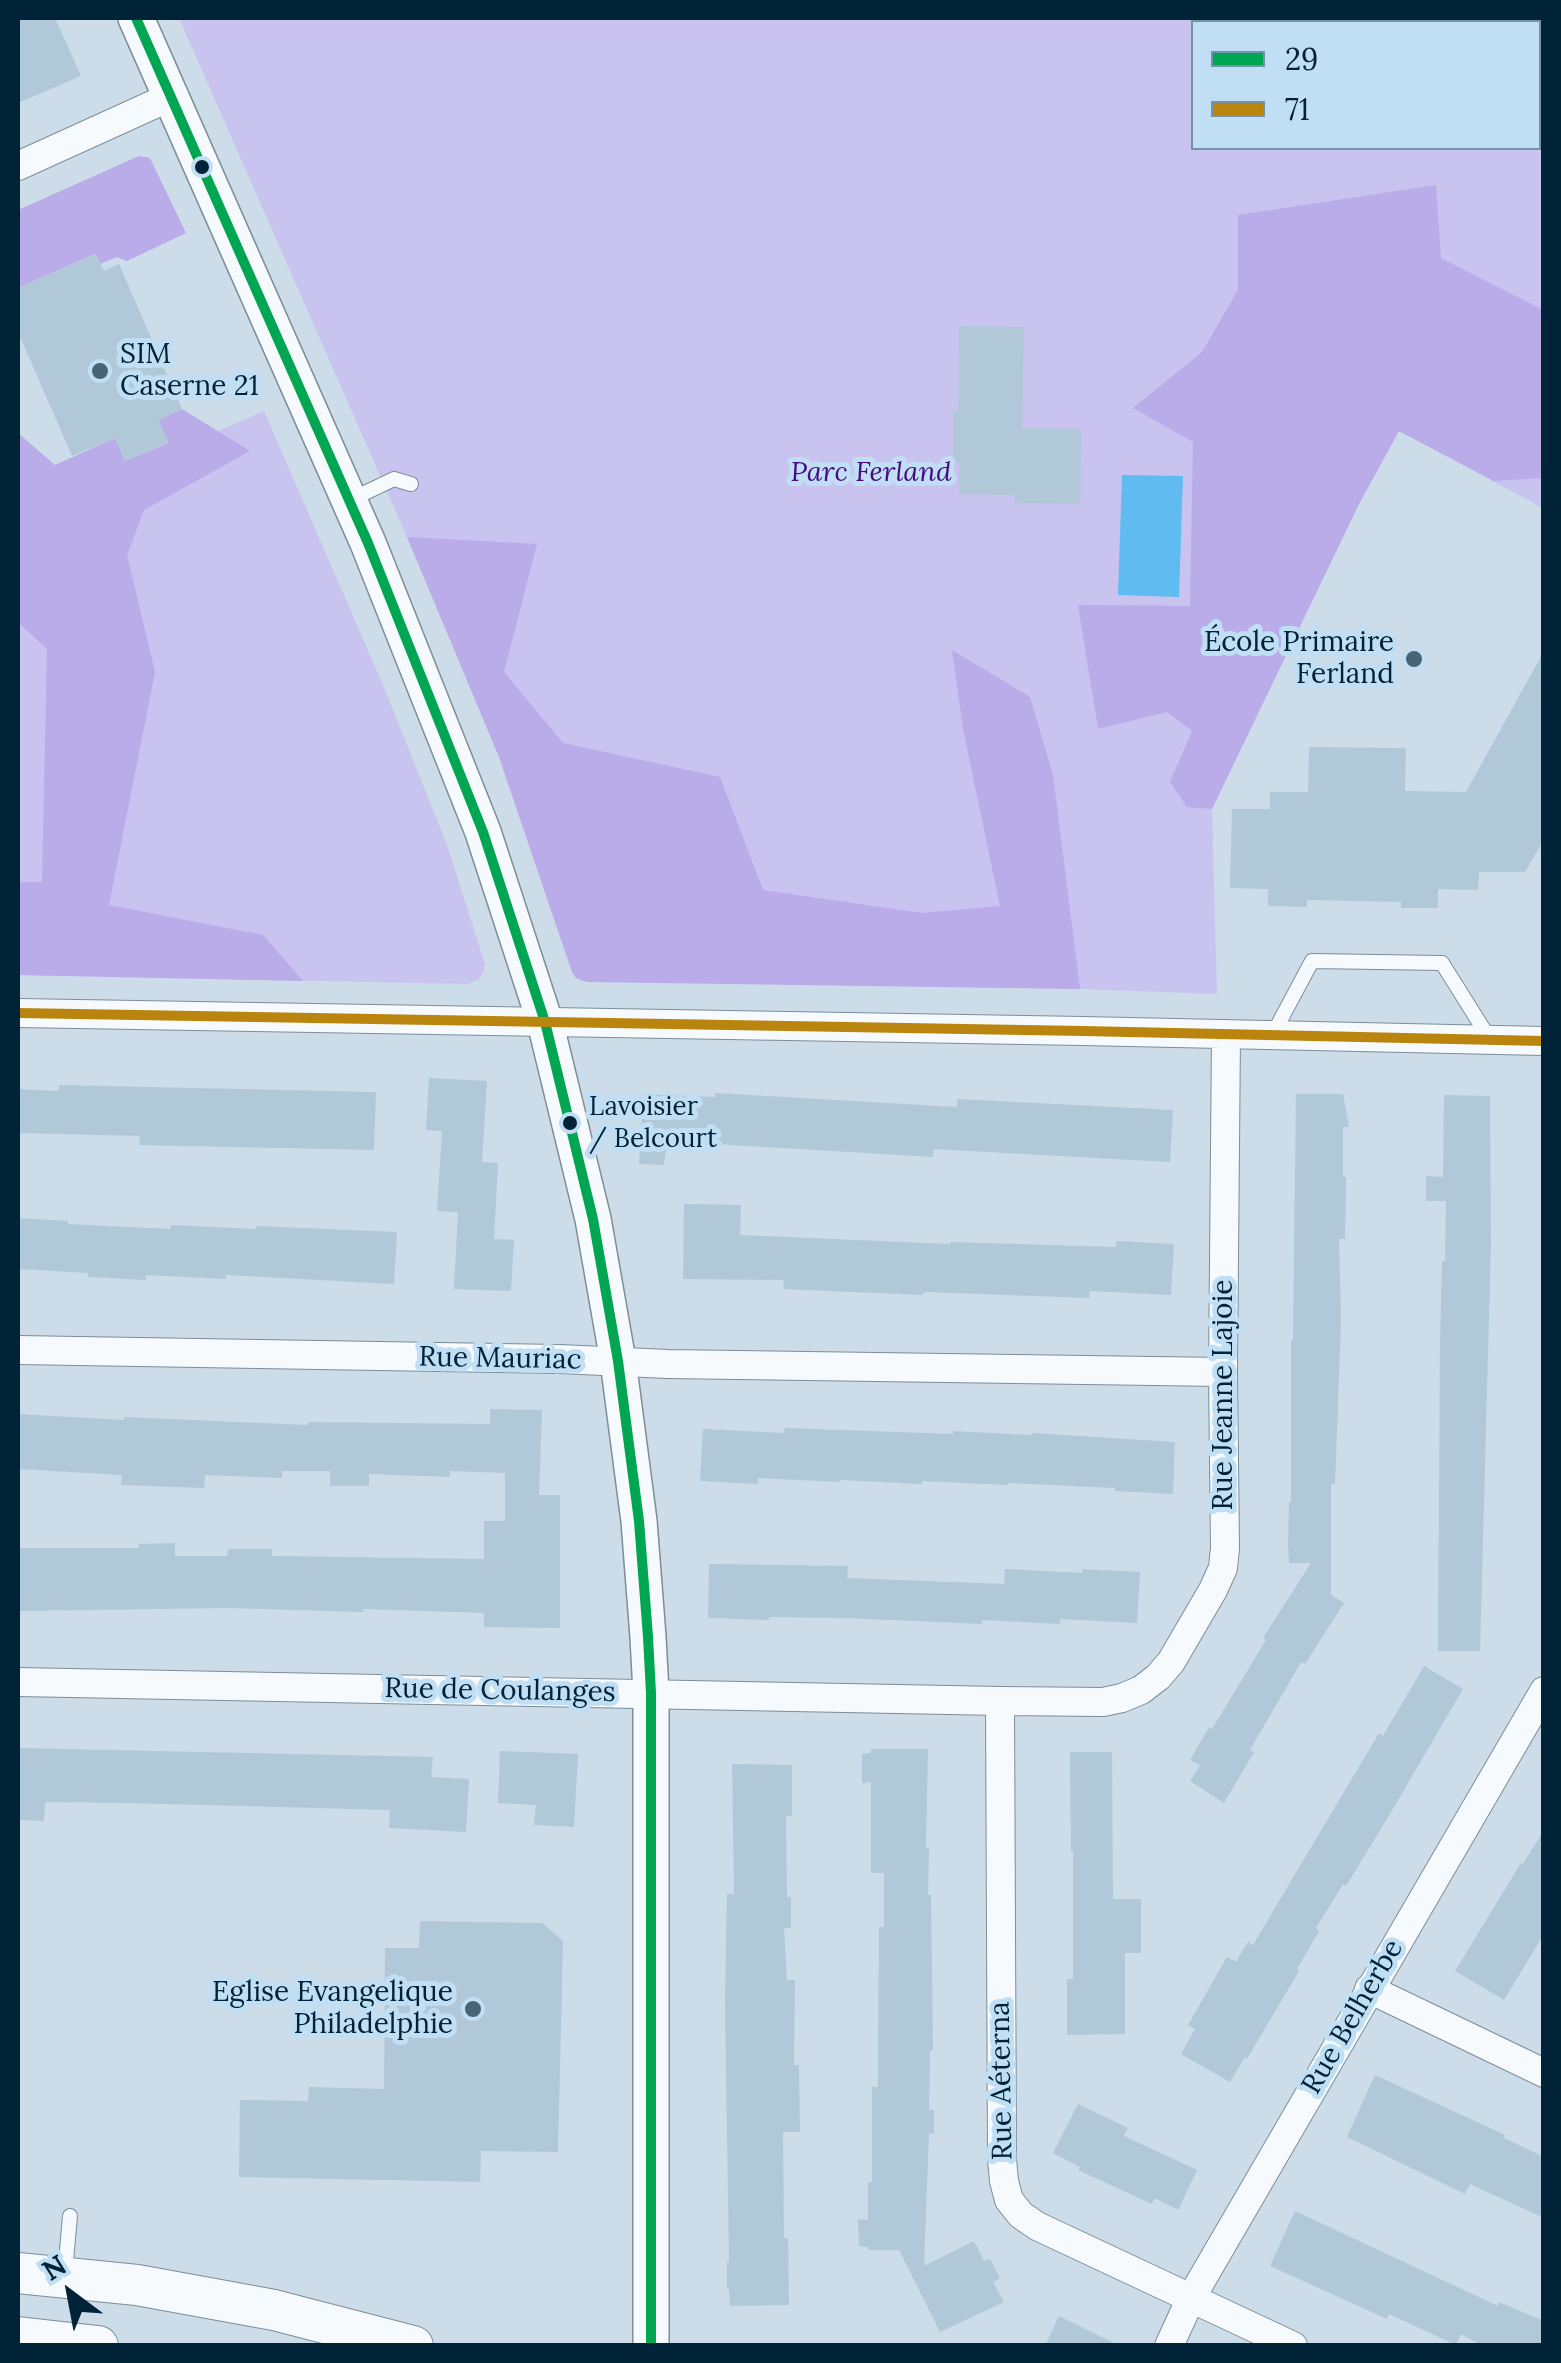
<!DOCTYPE html>
<meta charset="utf-8">
<style>
body{margin:0}
#map{position:relative;width:1561px;height:2363px;overflow:hidden;background:#ccdce8;font-family:Lora,serif}
canvas{display:block}
.frame{position:absolute;inset:0;border:20px solid #002337;pointer-events:none}
.legend{position:absolute;left:1191px;top:20px;width:350px;height:130px;box-sizing:border-box;background:#c0def4;border:2px solid #7393a8;margin:0;padding:12px 18px;list-style:none;font-size:30px;color:#002337}
.legend li{display:flex;align-items:center;gap:20px;height:50px}
.legend b{width:50px;border:2px solid #7393a8}
.north{position:absolute;left:20px;top:2243px;width:100px;height:100px;-webkit-text-stroke:8px #c0def4;paint-order:stroke;rotate:328deg;font-size:28px;font-weight:700;line-height:40px;text-align:center;color:#002337}
.north::after{content:'';display:block;margin:auto;width:35px;height:45px;background:#002337;clip-path:polygon(50% 0,100% 100%,50% 72%,0 100%)}
</style>
<div id="map">
<canvas width="1561" height="2363"></canvas>
<div class="frame"></div>
<ul class="legend">
<li><b style="height:12px;background:#00a651"></b>29</li>
<li><b style="height:12px;background:#b9850e"></b>71</li>
</ul>
<div class="north">N</div>
</div>
<script>
const ctx = document.querySelector('canvas').getContext('2d');
ctx.lineJoin = 'round';
function paint(path, color) {
  ctx.fillStyle = color;
  ctx.fill(path, 'evenodd');
}
function poly(rows) {
  const path = new Path2D();
  for (const r of rows) {
    path.moveTo(r[0], r[1]);
    for (let i = 2; i < r.length; i += 2) path.lineTo(r[i], r[i + 1]);
  }
  return path;
}
function strokePath(path, color, width, dash) {
  ctx.strokeStyle = color;
  ctx.lineWidth = width;
  ctx.lineCap = dash ? 'butt' : 'round';
  ctx.setLineDash(dash || []);
  ctx.stroke(path);
}
function write(font, color, halo, rows, align = 'center') {
  ctx.font = font + ' Lora,serif';
  ctx.lineWidth = 10;
  ctx.setLineDash([]);
  ctx.textBaseline = 'middle';
  ctx.strokeStyle = halo;
  ctx.fillStyle = color;
  for (const [text, x, y, turn = 0] of rows) {
    ctx.save();
    ctx.translate(x, y);
    ctx.rotate((+turn || 0) * Math.PI / 180);
    ctx.textAlign = isNaN(turn) ? turn : align;
    if (halo) ctx.strokeText(text, 0, 0);
    ctx.fillText(text, 0, 0);
    ctx.restore();
  }
}
const green = poly([
 [179,18,1543,18,1543,508,1399,431,1359,504,1212,809,1217,994,1080,989,581,981,572,972,499,757,407,537],
 [1194,22,1538,22,1538,148,1194,148],
 [264,411,383,685,447,845,485,964,484,971,479,979,468,984,18,975,18,518]
]);
const forest = poly([
 [139,156,150,158,186,233,127,261,117,257,100,264,95,254,18,288,18,210],
 [1436,185,1441,258,1543,310,1543,478,1494,481,1399,431,1359,504,1212,809,1187,807,1170,782,1192,731,1167,712,1098,729,1078,605,1190,606,1193,442,1133,408,1202,352,1238,290,1238,215],
 [182,409,250,451,144,510,127,555,155,672,109,905,263,935,303,981,18,975,18,882,42,882,47,649,18,622,18,433,55,465,115,438,125,461,168,443,158,420],
 [407,537,537,544,504,672,563,743,720,777,763,890,922,913,1000,906,963,729,952,650,1030,697,1053,775,1080,989,587,982,576,978,572,972,499,757]
]);
const water = poly([
 [1122,475,1183,476,1179,597,1118,595]
]);
const building = poly([
 [18,18,55,18,81,76,18,103],
 [96,254,104,271,119,264,182,409,158,420,169,442,125,461,115,438,72,456,18,332,18,288],
 [959,326,1024,327,1022,428,1081,429,1080,504,1015,503,1015,495,959,494,959,462,953,463,953,412,958,412],
 [1544,651,1544,839,1525,872,1479,872,1478,890,1438,889,1438,908,1401,908,1401,902,1307,900,1307,907,1268,906,1268,889,1230,888,1232,809,1270,809,1270,792,1308,792,1309,747,1406,748,1405,791,1466,792],
 [429,1078,487,1081,482,1162,498,1163,494,1239,514,1240,511,1291,454,1289,458,1212,437,1211,442,1131,426,1130],
 [59,1085,376,1092,374,1150,139,1145,140,1136,18,1133,18,1089,59,1091],
 [715,1093,957,1107,957,1099,1173,1110,1170,1162,933,1149,933,1157,699,1143,699,1149,666,1148,664,1165,639,1164,643,1094,715,1097],
 [1296,1094,1343,1094,1349,1127,1343,1127,1343,1177,1346,1177,1345,1239,1339,1239,1341,1321,1335,1484,1331,1484,1331,1595,1344,1603,1305,1664,1301,1662,1250,1750,1254,1752,1224,1803,1190,1781,1200,1765,1190,1760,1209,1727,1212,1729,1266,1640,1263,1638,1311,1563,1289,1563,1288,1544,1289,1502,1291,1502,1291,1340,1293,1340],
 [1444,1095,1490,1096,1491,1242,1480,1651,1438,1651,1440,1342,1442,1261,1445,1261,1446,1201,1426,1201,1426,1176,1443,1177],
 [684,1204,741,1205,740,1235,950,1244,950,1242,1116,1247,1116,1241,1174,1244,1171,1295,1090,1291,1089,1298,924,1292,923,1295,783,1289,784,1280,683,1279],
 [18,1218,68,1221,68,1224,170,1229,171,1225,256,1229,256,1226,397,1232,394,1284,226,1275,226,1279,146,1275,146,1280,88,1277,88,1273,18,1269],
 [490,1409,542,1410,539,1495,560,1495,560,1628,484,1627,484,1613,363,1609,363,1612,227,1608,18,1611,18,1548,139,1548,139,1544,175,1543,175,1556,227,1556,228,1549,272,1549,272,1556,484,1559,484,1521,505,1521,505,1473,450,1471,450,1477,369,1474,369,1486,330,1486,330,1471,282,1471,282,1478,205,1475,204,1488,121,1485,122,1475,18,1469,18,1414,124,1420,124,1417,308,1425,308,1422,490,1424],
 [785,1428,953,1434,953,1431,1032,1435,1032,1433,1175,1442,1173,1494,1115,1491,1115,1488,1008,1483,1008,1485,922,1481,922,1484,840,1480,840,1482,758,1478,758,1484,700,1481,703,1429,784,1433],
 [709,1564,848,1566,847,1578,1004,1584,1005,1569,1082,1573,1082,1569,1140,1572,1137,1623,1060,1619,1060,1624,982,1620,982,1624,846,1618,769,1617,769,1620,708,1618],
 [1424,1666,1463,1689,1390,1814,1346,1886,1343,1884,1316,1928,1319,1931,1297,1969,1299,1971,1247,2059,1245,2057,1230,2082,1181,2054,1195,2029,1188,2025,1227,1957,1236,1962,1248,1942,1253,1945,1379,1733,1383,1736],
 [18,1748,433,1757,431,1777,469,1779,466,1832,389,1828,390,1810,129,1803,45,1802,44,1821,18,1820],
 [871,1749,928,1749,926,1848,929,1848,928,1895,931,1895,933,2051,930,2051,929,2110,934,2110,934,2133,929,2134,924,2266,974,2241,984,2261,990,2259,1000,2278,993,2282,1004,2302,940,2332,899,2250,868,2250,868,2247,859,2246,858,2219,868,2220,868,2182,872,2182,872,2087,878,2087,879,1927,884,1927,884,1873,871,1873,871,1782,862,1783,862,1754,871,1753],
 [500,1751,578,1754,574,1827,534,1825,536,1805,498,1803],
 [1070,1752,1112,1752,1113,1899,1141,1899,1141,1953,1125,1953,1125,2034,1067,2035,1067,1979,1073,1979,1073,1851,1071,1851],
 [732,1764,792,1765,792,1816,786,1816,787,1897,791,1897,791,1928,784,1928,787,1980,795,1980,794,2065,799,2065,800,2132,783,2132,784,2238,788,2238,789,2305,730,2306,729,2289,727,2289,727,2262,729,2262,725,2003,727,1894,734,1894],
 [1544,1830,1544,1934,1504,2000,1455,1971,1521,1863,1523,1864],
 [420,1921,542,1923,563,1941,558,2152,481,2151,480,2182,239,2177,240,2100,308,2101,309,2087,384,2089,385,1948,419,1948],
 [1375,2075,1505,2135,1504,2138,1544,2157,1544,2218,1470,2184,1465,2194,1347,2137],
 [1078,2104,1128,2128,1124,2136,1197,2170,1178,2210,1155,2198,1152,2204,1078,2170,1080,2167,1053,2153],
 [1295,2211,1498,2306,1499,2302,1544,2321,1544,2346,1483,2346,1461,2334,1456,2345,1389,2314,1387,2319,1270,2266],
 [1059,2316,1120,2346,1045,2346]
]);
const service = poly([
 [352,499,394,479,411,484],
 [1273,1034,1312,961,1442,963,1489,1038],
 [65,2272,70,2216]
]);
const minor = poly([
 [18,166,170,97],
 [18,1013,1083,1031,1544,1041],
 [18,1350,559,1359,668,1364,1223,1372],
 [18,1682,1000,1701,1103,1702,1122,1698,1141,1690,1158,1677,1171,1662,1213,1590,1223,1568,1225,1548,1223,1372,1226,1034],
 [1000,1701,1002,2159,1004,2181,1009,2200,1021,2215,1037,2226,1293,2346],
 [1369,1989,1544,2073],
 [1169,2346,1191,2298,1544,1691]
]);
const tertiary = poly([
 [136,18,368,543,483,832,545,1022,593,1219,618,1361,639,1521,648,1637,651,1693,651,2346]
]);
const secondary = poly([
 [18,2273,137,2285,274,2310,413,2346],
 [18,2337,98,2346]
]);
const bus1 = poly([
 [136,18,368,543,483,832,545,1022,593,1219,618,1361,639,1521,648,1637,651,1693,651,2346]
]);
const bus2 = poly([
 [18,1013,1083,1031,1544,1041]
]);
const markers = [
 [202,167,9,"#002337"],
 [100,371,10,"#476475"],
 [1414,659,10,"#476475"],
 [570,1123,9,"#002337"],
 [473,2009,10,"#476475"]
];
const busNames = [
 ["Lavoisier",589,1108],
 ["/ Belcourt",589,1140]
];
const poiNames = [
 ["SIM",120,355,"left"],
 ["Caserne 21",120,387,"left"],
 ["École Primaire",1394,643],
 ["Ferland",1394,675],
 ["Eglise Evangelique",453,1993],
 ["Philadelphie",453,2025]
];
const parkNames = [
 ["Parc Ferland",871,473]
];
const streetNames = [
 ["Rue Mauriac",500,1359,1],
 ["Rue Jeanne Lajoie",1224,1395,-90],
 ["Rue de Coulanges",500,1691,1],
 ["Rue Belherbe",1353,2017,-60],
 ["Rue Aéterna",1002,2081,-91]
];
paint(green, '#c8c3ef');
paint(forest, '#b9ace9');
paint(water, '#60bbf0');
paint(building, '#b1c8d8');
strokePath(service, '#7b8e9a', 16);
strokePath(minor, '#7b8e9a', 30);
strokePath(tertiary, '#7b8e9a', 38);
strokePath(secondary, '#7b8e9a', 42);
strokePath(service, '#f7fafc', 14);
strokePath(minor, '#f7fafc', 28);
strokePath(tertiary, '#f7fafc', 35);
strokePath(secondary, '#f7fafc', 40);
strokePath(bus1, '#00a651', 10);
strokePath(bus2, '#b9850e', 10);
for (const [x, y, r, color] of markers) {
  const dot = new Path2D();
  dot.arc(x, y, r, 0, 2 * Math.PI);
  ctx.fillStyle = color;
  ctx.fill(dot);
  strokePath(dot, '#c0def4', 4);
}
write('26px', '#002337', '#c0def4', busNames, 'left');
write('28px', '#002337', '#c0def4', poiNames, 'right');
write('italic 28px', '#490884', '#c0def4', parkNames);
write('28px', '#002337', '#c0def4', streetNames);
</script>
